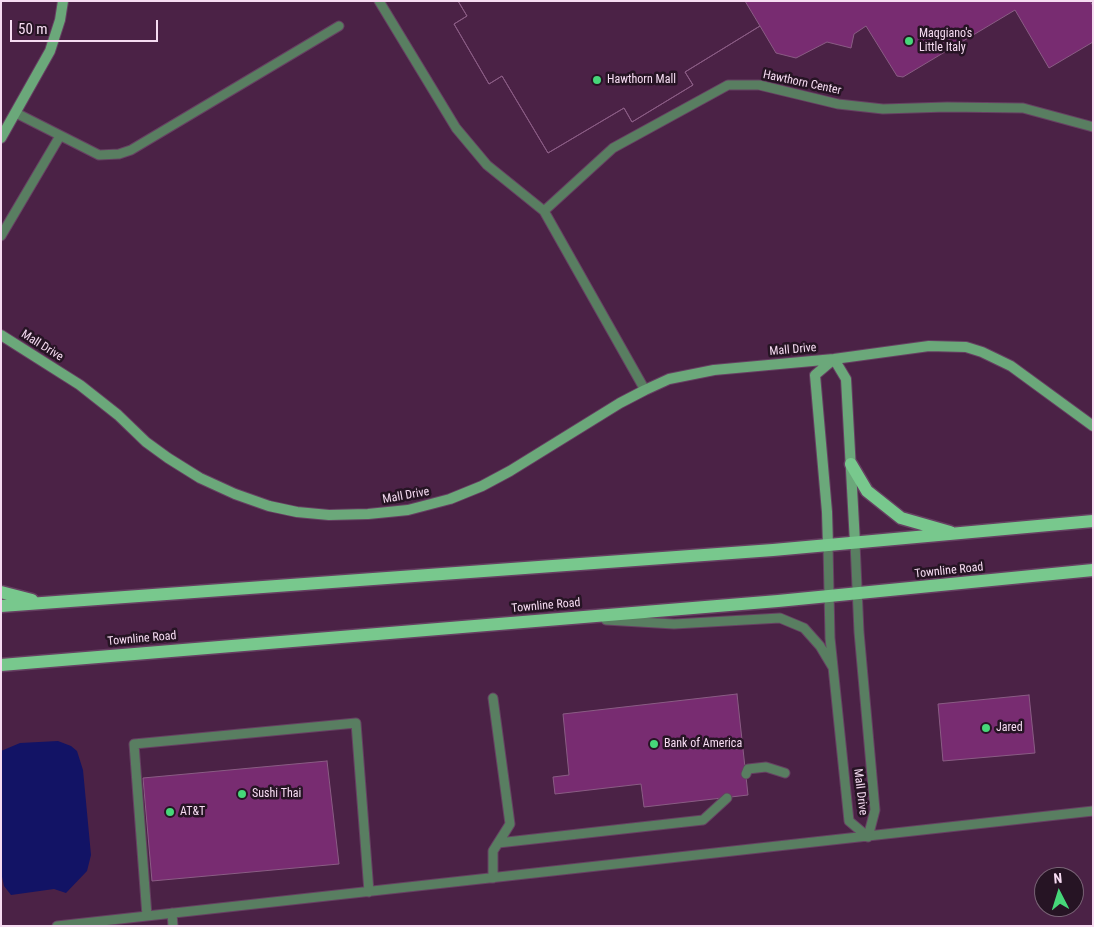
<!DOCTYPE html>
<style>
body{margin:0}
#map{position:relative;width:1094px;height:927px;overflow:hidden;background:#4b2246;font-family:"Roboto Condensed",sans-serif}
canvas{display:block}
.frame{position:absolute;inset:0;border:2px solid #f6dcf2;pointer-events:none}
.north{position:absolute;left:1034px;top:867px;width:50px;height:50px;box-sizing:border-box;background:#261424;border:1px solid #796476;border-radius:50%;rotate:355deg;font-size:14px;font-weight:700;line-height:20px;text-align:center;color:#f6dcf2}
.north::after{content:'';display:block;margin:auto;width:18px;height:22px;background:#46d779;clip-path:polygon(50% 0,100% 100%,50% 72%,0 100%)}
.scale{position:absolute;left:10px;top:20px;width:148px;height:22px;box-sizing:border-box;border:2px solid #f6dcf2;border-top:0;padding-left:6px;font-size:15px;line-height:18px;white-space:nowrap;color:#f6dcf2;-webkit-text-stroke:4px #261424;paint-order:stroke}
</style>
<div id="map">
<canvas width="1094" height="927"></canvas>
<div class="frame"></div>
<div class="north">N</div>
<div class="scale">50 m</div>
</div>
<script>
const ctx = document.querySelector('canvas').getContext('2d');
ctx.lineJoin = 'round';
function paint(path, color) {
  ctx.fillStyle = color;
  ctx.fill(path, 'evenodd');
}
function poly(rows) {
  const path = new Path2D();
  for (const r of rows) {
    path.moveTo(r[0], r[1]);
    for (let i = 2; i < r.length; i += 2) path.lineTo(r[i], r[i + 1]);
  }
  return path;
}
function strokePath(path, color, width, dash) {
  ctx.strokeStyle = color;
  ctx.lineWidth = width;
  ctx.lineCap = dash ? 'butt' : 'round';
  ctx.setLineDash(dash || []);
  ctx.stroke(path);
}
function write(font, color, halo, rows, align = 'center') {
  ctx.font = font + ' "Roboto Condensed",sans-serif';
  ctx.lineWidth = 5;
  ctx.setLineDash([]);
  ctx.textBaseline = 'middle';
  ctx.strokeStyle = halo;
  ctx.fillStyle = color;
  for (const [text, x, y, turn = 0] of rows) {
    ctx.save();
    ctx.translate(x, y);
    ctx.rotate((+turn || 0) * Math.PI / 180);
    ctx.textAlign = isNaN(turn) ? turn : align;
    if (halo) ctx.strokeText(text, 0, 0);
    ctx.fillText(text, 0, 0);
    ctx.restore();
  }
}
const water = poly([
 [58,741,71,746,77,751,83,770,91,855,87,871,66,893,54,889,11,895,4,886,1,872,1,751,20,743]
]);
const building = poly([
 [458,1,1090,1,1093,6,1093,42,1049,68,1015,10,903,77,897,76,866,26,854,34,851,48,827,42,796,58,776,53,760,26,685,72,693,85,632,122,624,108,548,153,502,76,489,84,454,24,467,16,458,1],
 [458,1,745,1,760,26,685,72,693,85,632,122,624,108,548,153,502,76,489,84,454,24,467,16,458,1],
 [737,694,748,795,644,807,641,784,555,794,553,777,569,775,563,714,737,694],
 [1029,695,1035,753,943,761,938,704,1029,695],
 [327,761,339,864,152,881,143,778,327,761]
]);
const lane = poly([
 [379,1,456,128,487,165,544,211],
 [16,113,99,155,119,154,131,150,339,26],
 [1,236,60,136],
 [645,390,544,211,613,148,728,85,759,85,838,104,883,109,947,107,1023,108,1093,127],
 [855,543,859,632,875,810,868,837],
 [828,546,830,638,849,821,868,837],
 [606,620,674,624,780,618,804,628,820,646,832,666],
 [493,698,510,824,493,851,493,878],
 [746,774,748,769,766,767,785,773],
 [498,843,703,820,727,798],
 [172,913,173,926],
 [147,916,134,744,356,723,369,892],
 [57,926,1093,811]
]);
const secondary = poly([
 [1,138,50,51,60,20,63,1],
 [1,335,80,385,118,415,146,442,168,458,200,478,235,494,269,506,297,512,329,515,368,514,408,510,450,499,482,486,510,471,620,403,645,390,669,379,714,370,834,359,929,346,966,347,982,352,1011,366,1093,426],
 [828,546,827,512,815,375,834,359,846,379,855,543]
]);
const primary = poly([
 [851,464,867,491,901,518,950,532],
 [1,592,32,600],
 [1,606,773,550,1093,521],
 [1,665,778,601,1093,570]
]);
const markers = [
 [909,41,5,"#46d779"],
 [597,80,5,"#46d779"],
 [986,728,5,"#46d779"],
 [654,744,5,"#46d779"],
 [242,794,5,"#46d779"],
 [170,812,5,"#46d779"]
];
const poiNames = [
 ["Maggiano's",919,34],
 ["Little Italy",919,48],
 ["Hawthorn Mall",607,80],
 ["Jared",996,728],
 ["Bank of America",664,744],
 ["Sushi Thai",252,794],
 ["AT&T",180,812]
];
const streetNames = [
 ["Hawthorn Center",802,83,12],
 ["Mall Drive",42,346,32],
 ["Mall Drive",793,350,-5],
 ["Mall Drive",406,496,-10],
 ["Townline Road",949,571,-6],
 ["Townline Road",546,606,-5],
 ["Townline Road",142,639,-5],
 ["Mall Drive",860,792,83]
];
paint(water, '#121365');
paint(building, '#782c71');
strokePath(building, '#8a5c84', 1);
strokePath(lane, '#664062', 11);
strokePath(secondary, '#664062', 12);
strokePath(primary, '#664062', 15);
strokePath(lane, '#597e61', 9);
strokePath(secondary, '#6ba87a', 10);
strokePath(primary, '#78c88d', 12);
for (const [x, y, r, color] of markers) {
  const dot = new Path2D();
  dot.arc(x, y, r, 0, 2 * Math.PI);
  ctx.fillStyle = color;
  ctx.fill(dot);
  strokePath(dot, '#261424', 2);
}
write('12px', '#f6dcf2', '#261424', poiNames, 'left');
write('12px', '#f6dcf2', '#261424', streetNames);
</script>
